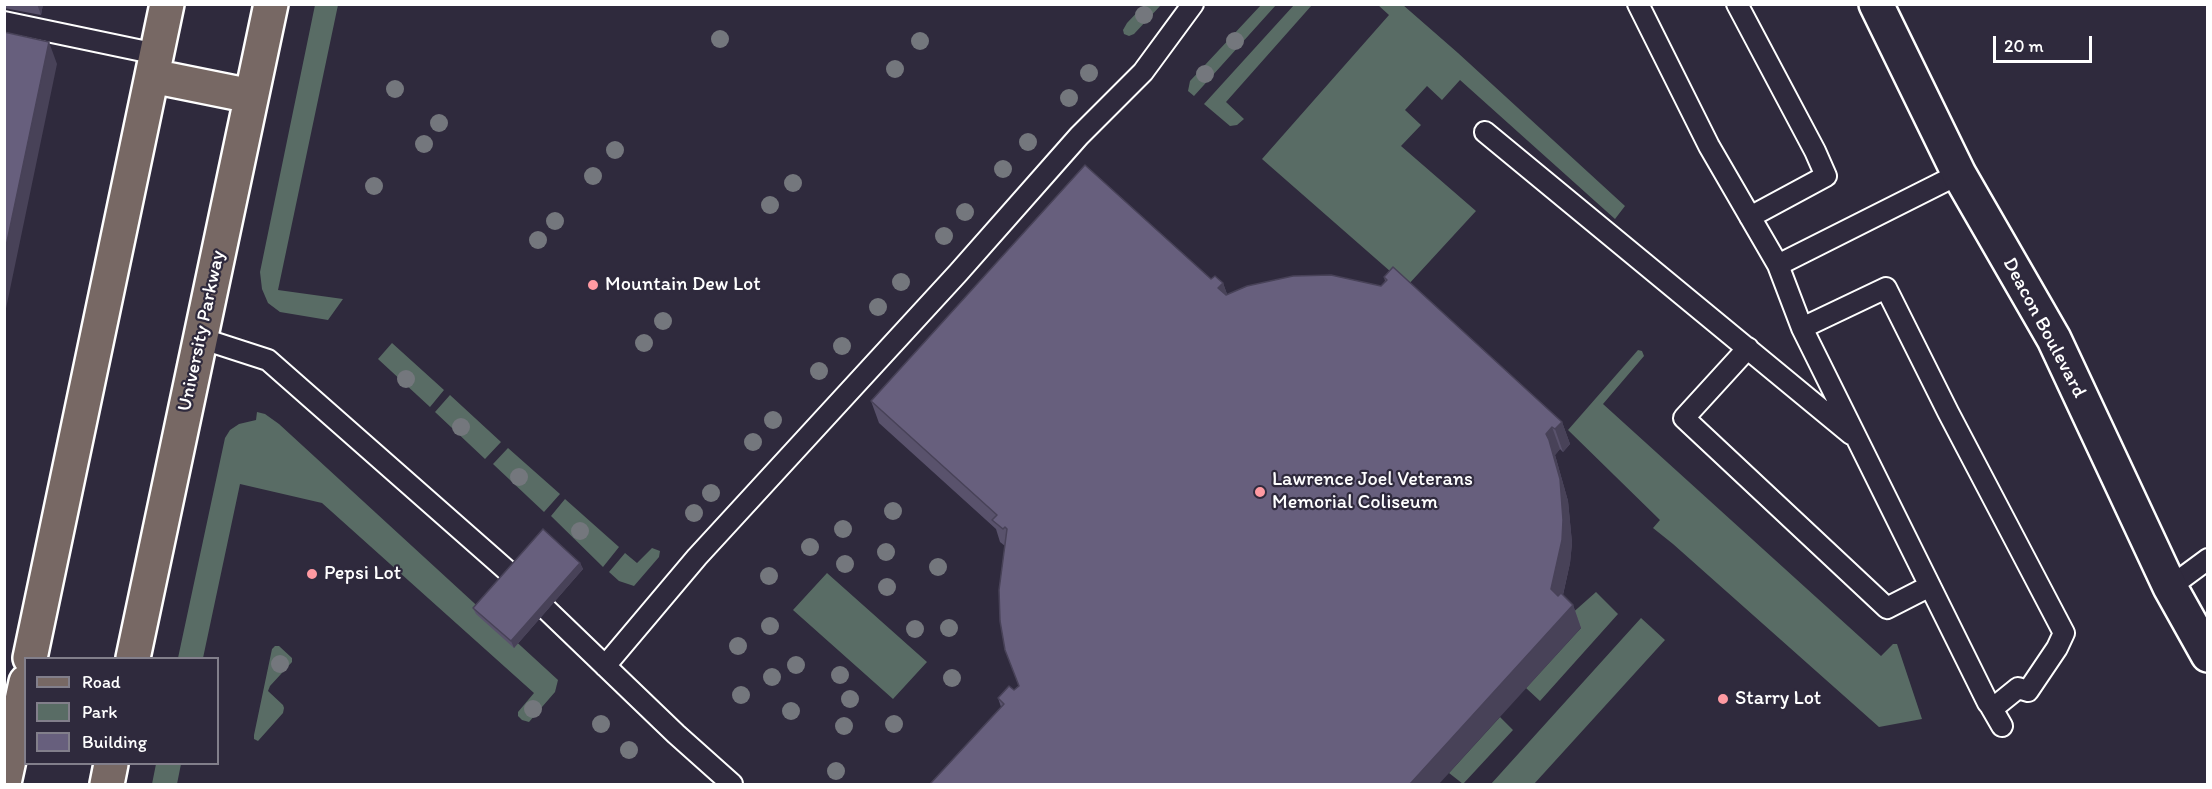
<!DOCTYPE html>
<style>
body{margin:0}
#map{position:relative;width:2212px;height:789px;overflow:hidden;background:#2f2a3d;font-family:Itim,sans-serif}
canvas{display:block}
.frame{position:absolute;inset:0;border:6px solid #fff;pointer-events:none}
.legend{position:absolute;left:24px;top:657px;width:195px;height:108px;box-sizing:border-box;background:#2f2a3d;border:2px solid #827f8b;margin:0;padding:8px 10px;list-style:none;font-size:18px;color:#fff}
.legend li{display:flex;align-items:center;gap:12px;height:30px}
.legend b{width:30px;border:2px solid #827f8b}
.scale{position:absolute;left:1993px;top:36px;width:99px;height:27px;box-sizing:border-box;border:3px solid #fff;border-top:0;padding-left:8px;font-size:18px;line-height:21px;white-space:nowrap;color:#fff;-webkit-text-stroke:4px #2f2a3d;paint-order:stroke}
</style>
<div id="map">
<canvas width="2212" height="789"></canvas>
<div class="frame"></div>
<ul class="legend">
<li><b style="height:8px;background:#776864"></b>Road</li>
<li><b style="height:16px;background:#596c65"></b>Park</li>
<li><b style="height:16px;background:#675f7d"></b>Building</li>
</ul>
<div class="scale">20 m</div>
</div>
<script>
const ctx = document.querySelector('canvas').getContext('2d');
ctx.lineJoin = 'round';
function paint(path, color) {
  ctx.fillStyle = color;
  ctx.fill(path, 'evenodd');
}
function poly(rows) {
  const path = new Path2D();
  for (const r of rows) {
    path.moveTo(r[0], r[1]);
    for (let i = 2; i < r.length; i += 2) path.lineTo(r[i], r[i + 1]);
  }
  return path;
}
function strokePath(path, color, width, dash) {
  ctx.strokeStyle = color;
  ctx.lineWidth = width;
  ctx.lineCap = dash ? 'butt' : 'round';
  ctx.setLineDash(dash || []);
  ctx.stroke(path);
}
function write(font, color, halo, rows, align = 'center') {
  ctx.font = font + ' Itim,sans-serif';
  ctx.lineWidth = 4.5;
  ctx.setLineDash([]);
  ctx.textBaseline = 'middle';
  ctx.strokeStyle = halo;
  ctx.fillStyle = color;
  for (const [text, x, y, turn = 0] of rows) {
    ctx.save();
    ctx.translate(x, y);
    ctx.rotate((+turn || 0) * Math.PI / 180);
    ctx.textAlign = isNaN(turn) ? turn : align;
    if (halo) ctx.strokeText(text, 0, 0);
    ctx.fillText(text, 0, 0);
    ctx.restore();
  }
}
const green = poly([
 [315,5,338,5,278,290,343,299,328,320,280,312,268,303,262,289,260,272],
 [1144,5,1161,5,1134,34,1129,36,1124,34,1123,30,1127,23],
 [1261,5,1276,5,1194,96,1188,91,1190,81],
 [1294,5,1312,5,1226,102,1244,119,1237,125,1230,126,1204,104],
 [1378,5,1403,5,1458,53,1625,206,1615,219,1460,80,1442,100,1427,86,1405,110,1421,125,1401,146,1476,211,1407,286,1262,159,1389,15],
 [392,343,444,390,430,407,378,359],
 [1638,350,1642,351,1644,356,1603,404,1881,656,1893,644,1897,644,1922,719,1879,727,1673,544,1653,528,1660,520,1568,430],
 [450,395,501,442,485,459,435,412],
 [257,412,265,414,279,424,558,680,555,692,529,722,522,720,518,716,518,712,534,693,322,503,240,484,203,658,178,658,225,438,230,430,239,424,256,420],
 [508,448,560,494,544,512,493,464],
 [565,499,619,547,603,567,551,516],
 [652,548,660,551,659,557,634,586,619,581,609,572,625,553,637,563],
 [827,573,927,662,893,699,793,610],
 [1596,592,1618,614,1540,701,1526,688,1581,628,1569,616],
 [1641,618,1665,640,1534,784,1491,784],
 [275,646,279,646,292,658,292,662,270,686,268,691,283,705,284,708,283,713,258,741,254,739,254,735,272,649],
 [1500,717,1513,730,1463,784,1449,773],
 [156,764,181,764,177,784,152,784]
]);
const service = poly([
 [1638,4,1709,146,1778,265,1802,328,1988,703],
 [1737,4,1815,151,1826,176,1750,217],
 [4,22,157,54],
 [1485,132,1851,434],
 [1778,265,1959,174],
 [1802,328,1886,288,1948,412,2064,633,2057,648,2028,691,2018,688,1992,709],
 [200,338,268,360,511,574],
 [1748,348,1684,418,1887,608,1930,586],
 [2170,587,2208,559],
 [547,610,676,734,732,784],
 [605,666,697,557,958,273,1079,136,1143,72,1193,4],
 [1987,700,2002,726]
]);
const tertiary = poly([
 [1876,4,1959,174,2054,339,2170,587,2208,655]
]);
const primary = poly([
 [152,76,251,96],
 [30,658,167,4],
 [133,658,271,4],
 [4,783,26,682],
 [107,784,111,764]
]);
const trees = [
 [1144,15],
 [720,39],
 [920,41],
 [1235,41],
 [895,69],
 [1089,73],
 [1205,74],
 [395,89],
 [1069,98],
 [439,123],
 [1028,142],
 [424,144],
 [615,150],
 [1003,169],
 [593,176],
 [793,183],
 [374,186],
 [770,205],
 [965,212],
 [555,221],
 [944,236],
 [538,240],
 [901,282],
 [878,307],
 [663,321],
 [644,343],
 [842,346],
 [819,371],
 [406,379],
 [773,420],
 [461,427],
 [753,442],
 [519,477],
 [711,493],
 [893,511],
 [694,513],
 [843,529],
 [580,531],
 [810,547],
 [886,552],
 [845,564],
 [938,567],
 [769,576],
 [887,587],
 [770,626],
 [949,628],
 [915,629],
 [738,646],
 [280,664],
 [796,665],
 [840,675],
 [772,677],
 [952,678],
 [741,695],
 [850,699],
 [533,709],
 [791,711],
 [601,724],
 [894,724],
 [844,726],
 [629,750],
 [836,771]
];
const wall = poly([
 [4,4,43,4,41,15,4,8],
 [1384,277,1562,422,1570,444,1563,452,1560,449,1555,455,1568,501,1572,543,1570,563,1563,595,1573,605,1581,628,1001,707,998,698,1014,690,1018,686,1005,546,1000,542,996,529,879,423,871,401,1223,283,1227,294,1381,286,1385,281],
 [580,563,583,569,514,648,476,614,473,608]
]);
const shadedWall = poly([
 [37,4,43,4,41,15],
 [49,42,57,64,4,318,4,256],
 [1223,283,1231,306,1218,288],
 [1562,422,1570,444,1563,452,1555,429],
 [1552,427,1560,449,1555,455,1568,501,1572,543,1570,563,1559,612,1551,589,1546,434],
 [580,563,583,569,514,648,511,641],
 [1573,605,1581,628,1439,784,1410,784]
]);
const building = poly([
 [4,32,49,42,4,256,4,32],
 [1085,165,1211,279,1215,276,1223,283,1218,288,1226,295,1247,286,1293,276,1331,275,1381,286,1387,280,1384,277,1393,267,1562,422,1555,429,1552,427,1546,434,1549,440,1560,479,1563,520,1562,540,1551,589,1558,596,1561,593,1573,605,1410,784,930,784,1004,704,998,698,1009,686,1014,690,1019,686,1005,650,1000,621,999,590,1007,529,1005,527,1003,529,992,520,997,515,871,401,1085,165],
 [543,529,580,563,511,641,473,608,543,529]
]);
const markers = [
 [593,285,6,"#ff9aa2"],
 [1260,492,6,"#ff9aa2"],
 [312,574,6,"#ff9aa2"],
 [1723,699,6,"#ff9aa2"]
];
const poiNames = [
 ["Mountain Dew Lot",605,285],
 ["Lawrence Joel Veterans",1272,480],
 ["Memorial Coliseum",1272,503],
 ["Pepsi Lot",324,574],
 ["Starry Lot",1735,699]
];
const streetNames = [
 ["Deacon Boulevard",2044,328,62],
 ["University Parkway",202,331,-78]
];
paint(green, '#596c65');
strokePath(service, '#fff', 24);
strokePath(tertiary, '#fff', 38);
strokePath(primary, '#fff', 38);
strokePath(service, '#2f2a3d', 20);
strokePath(tertiary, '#2f2a3d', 33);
strokePath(primary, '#776864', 33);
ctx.fillStyle = '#74777d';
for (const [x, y] of trees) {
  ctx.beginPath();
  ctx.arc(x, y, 9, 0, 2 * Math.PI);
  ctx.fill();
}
paint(wall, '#59526c');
paint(shadedWall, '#484258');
paint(building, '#675f7d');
strokePath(building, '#484258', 1.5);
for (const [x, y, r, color] of markers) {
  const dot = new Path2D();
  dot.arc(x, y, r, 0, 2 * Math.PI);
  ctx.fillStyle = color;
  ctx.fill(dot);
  strokePath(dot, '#2f2a3d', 2);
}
write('20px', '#fff', '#2f2a3d', poiNames, 'left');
write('20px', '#fff', '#2f2a3d', streetNames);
</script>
